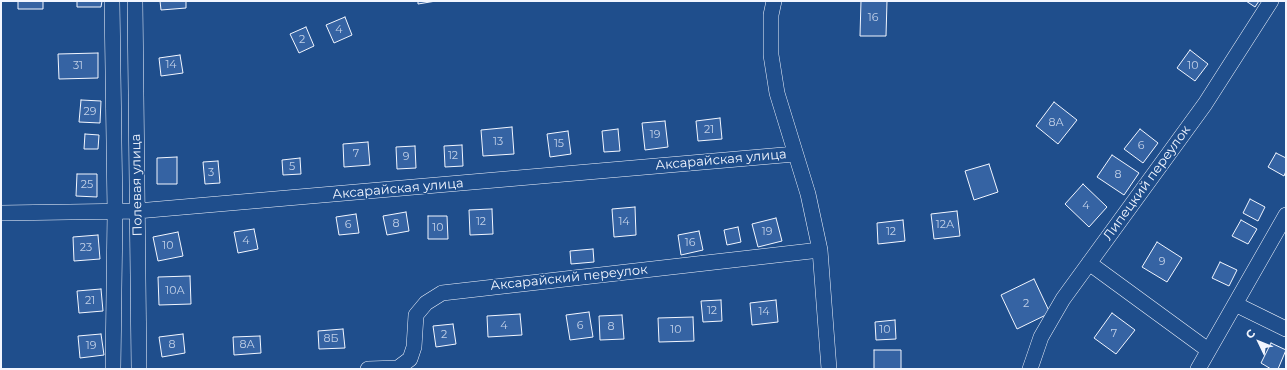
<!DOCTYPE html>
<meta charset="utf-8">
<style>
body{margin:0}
#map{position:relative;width:1287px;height:370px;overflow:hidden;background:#1f4e8c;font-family:Montserrat,sans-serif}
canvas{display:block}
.frame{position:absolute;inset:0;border:2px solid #f2f6ff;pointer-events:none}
.north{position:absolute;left:1239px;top:322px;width:40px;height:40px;-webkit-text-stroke:3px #1f4e8c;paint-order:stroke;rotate:313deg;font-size:11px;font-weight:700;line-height:16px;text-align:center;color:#f2f6ff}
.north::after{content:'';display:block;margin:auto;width:14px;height:18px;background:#f2f6ff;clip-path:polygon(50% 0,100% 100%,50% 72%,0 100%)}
</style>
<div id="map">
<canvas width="1287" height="370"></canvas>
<div class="frame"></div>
<div class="north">С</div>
</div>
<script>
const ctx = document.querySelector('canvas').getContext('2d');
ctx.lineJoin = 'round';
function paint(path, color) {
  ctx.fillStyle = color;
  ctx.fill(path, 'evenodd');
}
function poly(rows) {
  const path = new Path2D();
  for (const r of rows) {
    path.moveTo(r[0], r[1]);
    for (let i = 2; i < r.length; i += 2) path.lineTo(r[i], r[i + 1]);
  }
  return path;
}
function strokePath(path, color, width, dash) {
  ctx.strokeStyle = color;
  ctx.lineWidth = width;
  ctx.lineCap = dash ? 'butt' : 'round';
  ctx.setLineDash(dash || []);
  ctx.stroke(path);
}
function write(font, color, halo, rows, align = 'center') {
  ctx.font = font + ' Montserrat,sans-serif';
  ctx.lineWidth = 3;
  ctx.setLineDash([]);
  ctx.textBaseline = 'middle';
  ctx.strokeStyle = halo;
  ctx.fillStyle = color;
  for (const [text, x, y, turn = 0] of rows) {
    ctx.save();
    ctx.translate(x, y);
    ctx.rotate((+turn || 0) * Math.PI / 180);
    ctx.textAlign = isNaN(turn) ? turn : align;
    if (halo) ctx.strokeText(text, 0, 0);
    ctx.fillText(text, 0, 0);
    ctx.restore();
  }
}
const building = poly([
 [18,1,43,1,43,9,18,9,18,1],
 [77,1,102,1,101,7,77,7,77,1],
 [160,1,186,1,186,8,161,10,160,1],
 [418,1,436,1,418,4,418,1],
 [861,1,887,1,886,36,860,36,861,1],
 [1246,1,1259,1,1255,7,1246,1],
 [345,17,352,35,334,43,326,25,345,17],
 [306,27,314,46,299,53,290,34,306,27],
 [1190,50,1208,64,1195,81,1177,68,1190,50],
 [98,53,98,78,59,79,58,54,98,53],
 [180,55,183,73,161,76,159,58,180,55],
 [81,100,101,101,100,123,79,122,81,100],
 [1054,102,1077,120,1058,144,1036,126,1054,102],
 [720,118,722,139,698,141,696,121,720,118],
 [665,121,668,147,645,150,642,123,665,121],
 [512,127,514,154,483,156,481,130,512,127],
 [618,129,620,151,604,152,602,131,618,129],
 [1140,129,1158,143,1143,163,1124,149,1140,129],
 [568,131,571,154,550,157,547,134,568,131],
 [85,134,99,135,98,149,84,149,85,134],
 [368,142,370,165,344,167,343,144,368,142],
 [462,145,463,166,445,167,444,146,462,145],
 [415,146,416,168,397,169,396,147,415,146],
 [1276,153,1286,158,1286,171,1284,176,1268,167,1276,153],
 [1112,155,1139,173,1124,195,1097,177,1112,155],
 [177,157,177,184,157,184,157,158,177,157],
 [300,158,301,174,283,175,282,160,300,158],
 [218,161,220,183,205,184,203,162,218,161],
 [989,164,998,192,974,200,965,171,989,164],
 [77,174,97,174,97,197,76,196,77,174],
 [1083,184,1107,207,1089,227,1065,204,1083,184],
 [1250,199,1265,207,1258,221,1243,213,1250,199],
 [635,207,636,235,614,237,612,209,635,207],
 [492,209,493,234,470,235,469,210,492,209],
 [957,211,960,236,934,239,931,214,957,211],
 [406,212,409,231,387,235,383,216,406,212],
 [356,214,359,233,339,235,336,217,356,214],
 [428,216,447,216,448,239,428,239,428,216],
 [776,218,782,241,758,247,752,224,776,218],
 [903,220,905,241,878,244,877,223,903,220],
 [1241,220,1257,229,1248,244,1232,236,1241,220],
 [738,227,741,242,727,245,724,230,738,227],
 [254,229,258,249,238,253,234,232,254,229],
 [699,231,703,250,681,255,678,235,699,231],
 [178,232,183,256,158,261,153,237,178,232],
 [98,235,100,259,74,261,73,237,98,235],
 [1157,242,1182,258,1167,282,1142,267,1157,242],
 [593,249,594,262,571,264,570,251,593,249],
 [1220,262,1237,270,1229,286,1212,278,1220,262],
 [190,276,191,304,159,305,158,277,190,276],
 [1034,279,1050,313,1017,329,1001,295,1034,279],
 [101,289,103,311,79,313,77,291,101,289],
 [721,300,722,321,703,322,701,301,721,300],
 [776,300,778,322,752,325,750,303,776,300],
 [589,312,593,337,570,340,566,315,589,312],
 [1112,313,1135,330,1116,354,1094,338,1112,313],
 [520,314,522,335,488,337,487,316,520,314],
 [622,315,624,339,600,340,599,316,622,315],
 [693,317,694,341,659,342,658,318,693,317],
 [895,320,896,339,876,340,875,322,895,320],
 [453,324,456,344,436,347,433,326,453,324],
 [343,329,345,348,319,349,318,331,343,329],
 [101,334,104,355,80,358,78,336,101,334],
 [183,334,185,353,162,357,159,337,183,334],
 [260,336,261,353,234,355,233,337,260,336],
 [1271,343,1286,350,1278,369,1271,369,1261,363,1271,343],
 [874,350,901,350,901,369,874,369,874,350]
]);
const minor = poly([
 [112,1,115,212,113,369],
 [135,1,139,369],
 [774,1,771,15,771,55,777,93,808,194,820,250,829,369],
 [1,213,137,211,795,154],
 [1089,263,1208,350],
 [1235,304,1286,329],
 [368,369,398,368,410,359,414,347,416,315,426,303,442,293,820,250],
 [1030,369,1041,337,1063,299,1205,104,1271,1],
 [1198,369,1286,215]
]);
const numberNames = [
 ["16",873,18],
 ["4",339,30],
 ["2",302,40],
 ["14",171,65],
 ["31",78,66],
 ["10",1193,66],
 ["29",90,112],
 ["8А",1056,123],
 ["21",709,130],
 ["19",655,135],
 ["13",498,142],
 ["15",559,144],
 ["6",1141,146],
 ["7",356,154],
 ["12",453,156],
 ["9",406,157],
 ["5",292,167],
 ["3",211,173],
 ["8",1118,175],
 ["25",87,185],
 ["4",1086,206],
 ["12",481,222],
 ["14",624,222],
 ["8",396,224],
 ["6",348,225],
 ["12А",945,225],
 ["10",438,228],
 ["19",767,232],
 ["12",891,232],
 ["4",246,241],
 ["16",690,243],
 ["10",168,246],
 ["23",86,248],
 ["9",1162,262],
 ["10А",175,291],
 ["21",90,301],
 ["2",1026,304],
 ["12",712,311],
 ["14",764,312],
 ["4",504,326],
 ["6",580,326],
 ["8",611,327],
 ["10",676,330],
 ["10",885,330],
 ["7",1114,334],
 ["2",444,335],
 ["8Б",331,339],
 ["8",172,345],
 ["8А",247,345],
 ["19",91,346]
];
const streetNames = [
 ["Аксарайская улица",721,160,-5],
 ["Липецкий переулок",1147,183,-54],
 ["Полевая улица",137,185,-91],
 ["Аксарайская улица",398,189,-5],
 ["Аксарайский переулок",569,278,-6]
];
paint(building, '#3563a3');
strokePath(building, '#f2f6ff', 1);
strokePath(minor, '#f2f6ff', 16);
strokePath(minor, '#1f4e8c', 15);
write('11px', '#c3d1e8', null, numberNames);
write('13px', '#f2f6ff', '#1f4e8c', streetNames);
</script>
